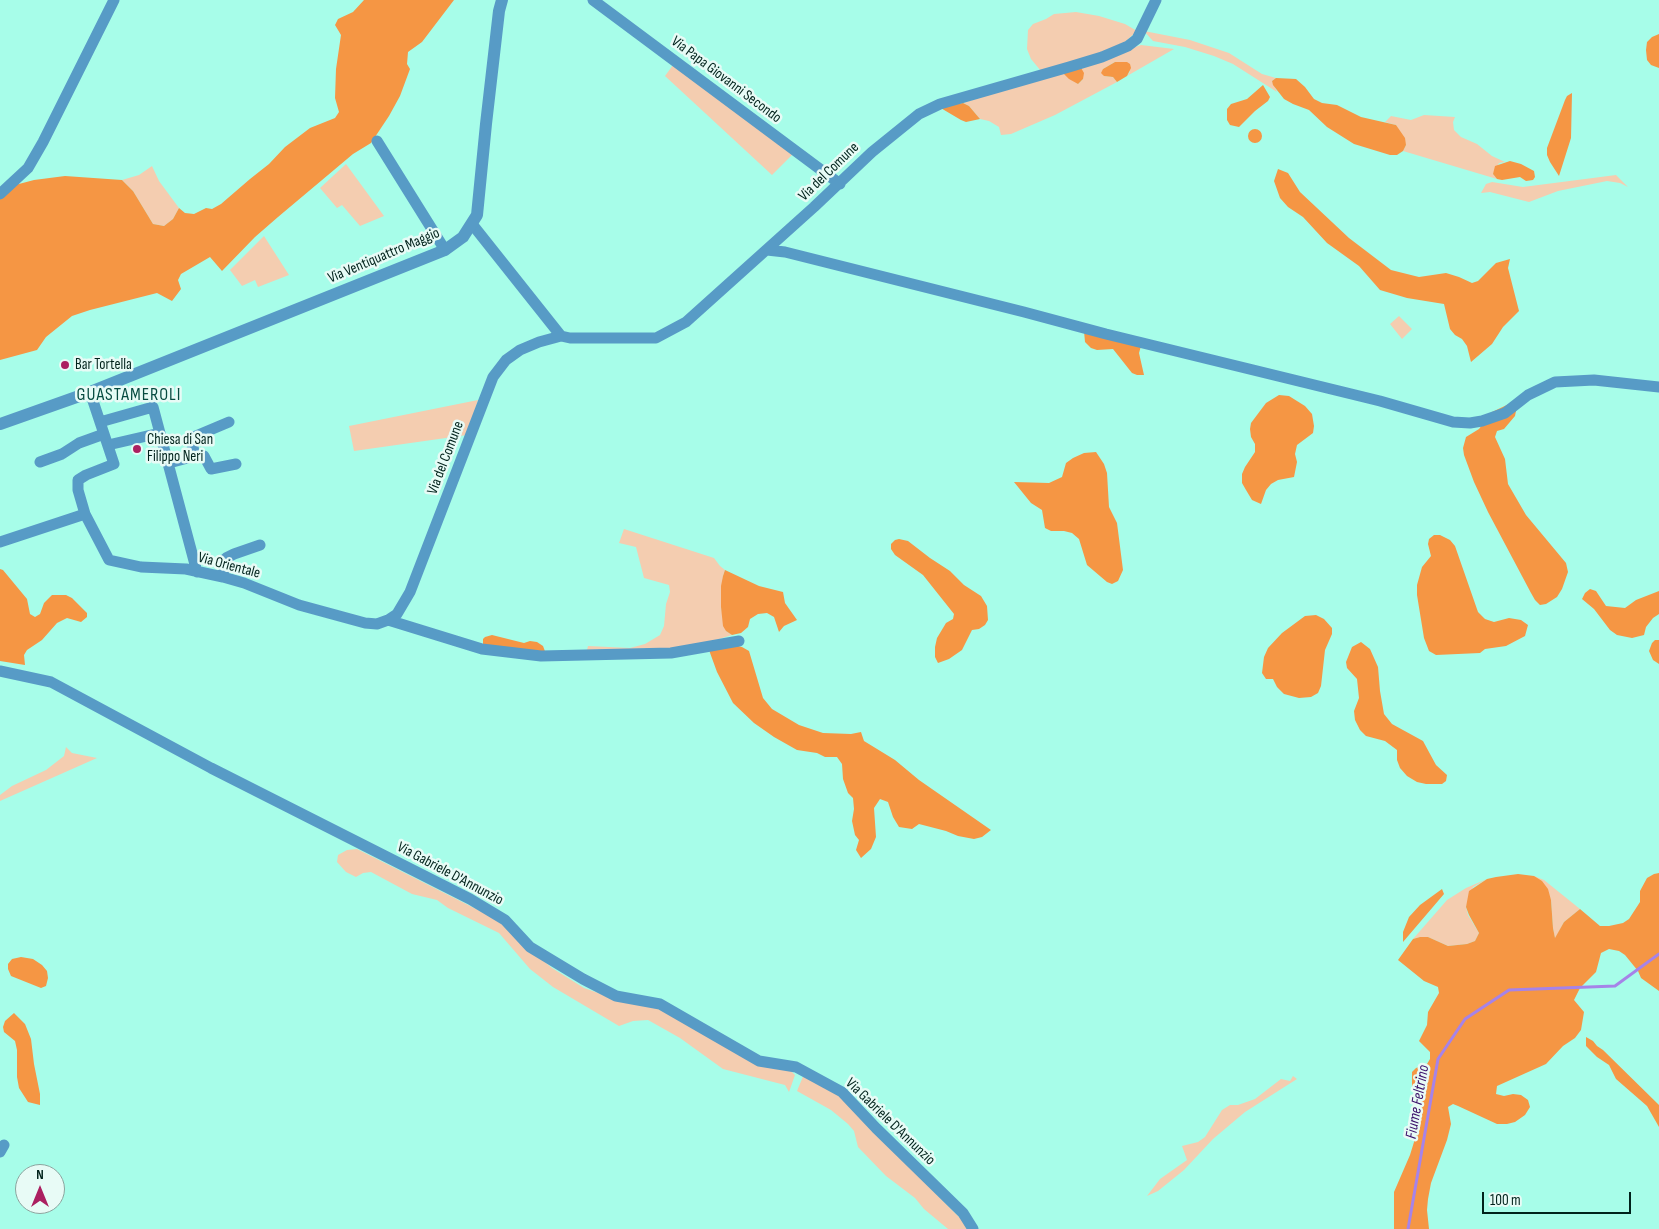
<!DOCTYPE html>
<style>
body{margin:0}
#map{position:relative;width:1659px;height:1229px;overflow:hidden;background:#a7fde9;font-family:"Sofia Sans Condensed",sans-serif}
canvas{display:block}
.north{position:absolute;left:15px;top:1164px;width:50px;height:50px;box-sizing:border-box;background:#e8fbf6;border:1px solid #8ba49e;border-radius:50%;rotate:0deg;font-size:14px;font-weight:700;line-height:20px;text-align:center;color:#00221b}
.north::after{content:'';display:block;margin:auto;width:18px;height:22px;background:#ab2061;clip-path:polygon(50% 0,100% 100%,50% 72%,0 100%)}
.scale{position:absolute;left:1482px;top:1192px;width:149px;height:22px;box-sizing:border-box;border:2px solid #00221b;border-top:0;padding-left:6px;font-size:15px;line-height:18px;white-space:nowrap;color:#00221b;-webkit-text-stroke:4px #e8fbf6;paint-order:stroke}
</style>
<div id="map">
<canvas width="1659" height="1229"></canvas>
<div class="north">N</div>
<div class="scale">100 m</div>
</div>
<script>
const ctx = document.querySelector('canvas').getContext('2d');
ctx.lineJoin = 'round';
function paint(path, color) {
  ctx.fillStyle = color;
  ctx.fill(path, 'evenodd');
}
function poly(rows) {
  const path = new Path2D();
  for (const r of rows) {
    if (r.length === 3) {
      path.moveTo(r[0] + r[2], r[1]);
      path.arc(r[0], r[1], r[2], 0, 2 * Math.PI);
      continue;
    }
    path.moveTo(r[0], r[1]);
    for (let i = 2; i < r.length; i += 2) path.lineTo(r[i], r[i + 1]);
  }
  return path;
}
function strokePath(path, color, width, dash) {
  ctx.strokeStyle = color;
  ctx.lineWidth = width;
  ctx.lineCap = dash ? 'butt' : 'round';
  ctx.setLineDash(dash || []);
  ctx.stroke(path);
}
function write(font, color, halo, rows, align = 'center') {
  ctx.font = font + ' "Sofia Sans Condensed",sans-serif';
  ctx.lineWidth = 5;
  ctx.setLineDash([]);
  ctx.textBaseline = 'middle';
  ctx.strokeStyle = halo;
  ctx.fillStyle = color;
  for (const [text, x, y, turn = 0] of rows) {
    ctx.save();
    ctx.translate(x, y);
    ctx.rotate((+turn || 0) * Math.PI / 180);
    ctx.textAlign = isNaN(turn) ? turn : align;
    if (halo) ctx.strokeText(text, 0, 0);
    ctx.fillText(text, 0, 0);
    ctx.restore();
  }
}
const green = poly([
 [1076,12,1099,16,1125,24,1137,31,1125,42,1107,51,1041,71,1031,59,1027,49,1028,30,1033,24,1046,19,1054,14],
 [1144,31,1190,40,1229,53,1262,74,1276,78,1272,81,1277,92,1233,64,1214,56,1185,47,1153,41],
 [1141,45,1174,49,1127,76,1130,72,1123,62,1115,62,1103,69,1104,76,1113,77,1117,82,1055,115,1011,134,1001,135,999,127,989,121,980,119,969,106,963,103,1062,72,1078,84,1083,79,1080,66],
 [673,65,793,154,772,175,665,76],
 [1424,115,1455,117,1453,122,1454,130,1461,137,1477,144,1492,156,1505,162,1499,163,1493,174,1497,179,1403,151,1406,145,1396,125,1385,122,1391,116,1411,120],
 [346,164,384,216,360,226,342,205,337,208,320,188],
 [152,166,159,181,179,208,173,219,164,226,153,224,133,191,122,180,139,175],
 [1616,175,1628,187,1620,183,1607,181,1558,191,1529,202,1490,192,1481,193,1486,184,1492,182,1523,187],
 [264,236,289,275,258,287,255,280,242,286,230,270],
 [1399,316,1412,329,1402,339,1390,324],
 [478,400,467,435,354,451,349,426],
 [624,529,714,558,720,566,725,570,723,576,721,607,726,631,732,635,706,643,674,648,587,650,588,646,630,648,645,644,660,635,664,626,666,604,670,592,669,585,644,578,636,547,619,543],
 [66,747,72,753,97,758,0,801,0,795,12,786,46,770,64,756],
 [357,849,500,921,524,944,552,968,584,988,621,1001,651,1005,790,1070,795,1075,789,1092,785,1085,723,1069,680,1038,648,1020,633,1021,619,1026,553,987,530,969,499,933,448,908,437,900,412,894,371,872,363,873,356,877,346,872,337,862,338,855,347,850],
 [1534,876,1544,880,1580,909,1564,922,1555,939,1553,928,1551,900],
 [1487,879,1473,887,1466,907,1468,915,1479,933,1475,941,1467,944,1448,946,1428,937,1420,937,1413,939,1447,900,1466,888],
 [804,1074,829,1086,971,1229,948,1229,924,1209,915,1198,886,1176,858,1147,854,1131,848,1124,831,1110,797,1091],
 [1293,1076,1297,1079,1245,1112,1213,1139,1184,1170,1158,1191,1147,1196,1160,1179,1187,1160,1182,1146,1198,1142,1205,1137,1222,1110,1230,1105,1238,1105,1255,1099,1281,1079,1290,1081]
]);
const forest = poly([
 [364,0,454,0,422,42,408,52,407,64,410,69,400,96,389,116,371,143,353,154,278,217,255,237,222,271,210,257,181,274,178,280,181,289,172,301,157,293,90,310,72,316,46,337,37,350,0,360,0,189,34,180,65,176,122,180,133,191,153,224,164,226,173,219,179,208,185,213,194,214,206,208,212,209,221,204,250,179,269,164,285,147,310,128,335,118,339,112,335,98,336,69,341,35,335,25,338,19,353,12],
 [1659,34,1659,68,1651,65,1647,60,1646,50,1647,42,1652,37],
 [1115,62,1127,62,1130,64,1131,68,1127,76,1117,82,1113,77,1104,76,1101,73,1103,69],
 [1080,66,1084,73,1083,79,1078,84,1069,79,1062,72],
 [1276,78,1296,79,1305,87,1314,99,1322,103,1337,105,1361,117,1396,125,1405,138,1406,145,1403,151,1397,155,1390,155,1354,144,1327,127,1309,110,1293,104,1284,99,1273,85,1272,81],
 [1263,85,1270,97,1268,101,1255,111,1239,127,1230,125,1227,120,1227,109,1231,104,1247,99],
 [1572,93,1571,138,1559,176,1550,162,1547,155,1547,148,1565,100,1567,96],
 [963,103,969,106,980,119,966,122,961,120,939,107],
 [1255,136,7],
 [1510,161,1521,164,1534,171,1535,177,1533,180,1526,181,1520,177,1502,180,1497,179,1493,174,1495,166],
 [1278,169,1288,173,1300,192,1349,238,1391,270,1419,277,1446,273,1459,277,1472,283,1478,281,1496,263,1510,259,1508,268,1519,311,1503,327,1492,344,1471,362,1467,346,1462,339,1455,335,1450,329,1444,304,1407,298,1380,290,1359,266,1327,243,1303,217,1288,207,1280,198,1274,181],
 [1084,331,1141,346,1139,353,1144,375,1137,375,1132,373,1113,349,1097,350,1091,348,1085,342],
 [1279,395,1289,396,1305,406,1312,414,1314,426,1313,433,1297,445,1295,454,1297,462,1294,477,1278,480,1271,484,1266,490,1261,504,1252,500,1246,490,1242,483,1242,474,1245,467,1255,452,1255,444,1251,437,1250,429,1251,423,1266,403],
 [1511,403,1516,411,1515,416,1504,429,1497,431,1495,437,1505,459,1508,484,1526,515,1566,563,1568,572,1562,589,1557,597,1546,604,1540,605,1535,600,1531,593,1488,512,1474,482,1464,455,1463,448,1466,437,1479,429,1492,412],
 [1096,452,1104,464,1107,473,1109,507,1117,523,1123,570,1118,581,1112,584,1107,582,1087,565,1079,539,1072,533,1064,531,1051,531,1045,528,1042,510,1031,503,1014,482,1049,483,1062,477,1066,463,1073,458,1084,453],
 [1434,535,1440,535,1450,540,1455,546,1478,612,1485,619,1494,622,1509,618,1521,620,1528,625,1525,636,1506,646,1485,649,1480,653,1436,655,1429,651,1424,638,1417,595,1417,585,1422,567,1431,556,1428,544,1429,539],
 [899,539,908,541,930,558,950,571,964,585,981,596,987,606,988,620,985,625,979,629,972,630,962,650,949,659,938,663,935,657,935,647,937,638,946,623,953,619,954,614,923,575,895,555,891,549,891,544,895,540],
 [0,569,3,570,27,599,30,614,35,617,40,614,44,603,52,595,66,595,72,598,87,613,87,617,81,622,67,618,57,623,42,640,27,650,24,655,25,665,0,661],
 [725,570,759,586,783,592,785,603,797,620,784,626,779,632,774,617,767,613,758,614,750,619,748,627,741,633,732,635,726,631,723,626,721,607,721,586,723,576],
 [1590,589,1596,591,1606,606,1625,608,1636,600,1659,591,1659,614,1653,618,1646,627,1644,635,1632,638,1617,635,1610,630,1594,609,1582,599,1585,593],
 [1316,615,1324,619,1332,628,1332,634,1325,650,1321,686,1318,693,1311,697,1299,698,1284,694,1277,687,1273,679,1266,679,1262,673,1264,657,1268,648,1282,633,1305,616],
 [492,635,524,643,530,641,537,642,543,646,546,654,483,645,483,639,485,637],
 [1655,640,1659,640,1659,664,1653,660,1649,651,1652,643],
 [1361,642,1370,649,1378,667,1380,691,1384,714,1392,724,1423,741,1436,765,1447,775,1446,781,1442,784,1426,784,1417,782,1407,776,1400,768,1397,760,1397,750,1385,741,1366,736,1360,730,1355,720,1354,711,1359,698,1357,679,1347,668,1346,662,1352,647],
 [734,645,742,647,749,651,763,698,772,709,799,725,823,733,851,734,861,732,864,741,895,760,919,780,991,830,982,837,974,839,958,836,946,831,919,824,912,829,899,827,893,817,888,802,880,799,874,808,876,837,871,849,861,858,856,850,859,840,855,835,852,821,854,809,853,798,848,793,843,779,842,764,837,757,825,757,817,753,797,750,774,737,754,723,733,703,717,672,709,650],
 [1659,873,1659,991,1641,978,1638,971,1625,955,1619,951,1609,949,1601,953,1596,972,1580,988,1574,1000,1584,1012,1581,1030,1575,1038,1563,1046,1546,1064,1497,1086,1496,1094,1504,1096,1513,1094,1521,1095,1528,1100,1530,1107,1525,1115,1515,1122,1507,1124,1497,1124,1458,1106,1453,1104,1448,1107,1451,1124,1447,1140,1431,1183,1428,1199,1427,1210,1429,1229,1394,1229,1394,1192,1410,1155,1418,1129,1419,1107,1412,1085,1412,1072,1416,1068,1427,1064,1430,1059,1430,1052,1419,1041,1427,1025,1428,1012,1439,993,1438,987,1424,981,1398,960,1413,939,1420,937,1428,937,1448,946,1467,944,1475,941,1479,933,1469,915,1466,907,1469,891,1487,879,1496,877,1518,874,1534,876,1542,881,1548,889,1551,900,1553,928,1555,938,1564,922,1580,909,1600,926,1609,926,1623,923,1629,919,1640,902,1640,891,1647,878,1654,874],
 [1442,889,1444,894,1403,942,1403,932,1409,917,1420,905],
 [21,957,33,959,42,965,47,971,48,978,46,986,41,988,11,976,8,969,8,964,12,959],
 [14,1013,25,1024,31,1039,34,1064,40,1094,40,1105,28,1102,19,1088,17,1077,17,1050,15,1041,4,1032,3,1027,5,1021],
 [1586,1037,1593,1041,1597,1046,1603,1050,1659,1105,1659,1127,1647,1106,1616,1079,1609,1065,1597,1057,1586,1046]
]);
const stream = poly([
 [1408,1229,1438,1059,1465,1019,1509,990,1615,986,1659,954]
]);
const minor = poly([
 [593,0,840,184],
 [377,141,445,250],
 [0,194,28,168,43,142,114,0],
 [472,224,561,336,570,338,656,338,686,322,814,207,872,152,919,114,940,104,1069,67,1102,57,1128,46,1137,39,1156,0],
 [767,250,785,252,1024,312,1106,334,1380,401,1453,422,1470,423,1482,421,1505,413,1528,395,1555,382,1594,380,1659,387],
 [90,392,114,464,86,475,78,480,78,490,85,514,109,560,141,567,186,569,223,577,244,583,299,605,365,623,377,624,388,620,397,614,410,592,493,377,506,360,520,350,539,342,561,336],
 [100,422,153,407,197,572],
 [108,445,160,433],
 [195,456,191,438,229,422],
 [40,462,62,454,79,443,104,434],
 [169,463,195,456,204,456,211,469,236,464],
 [0,542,85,514],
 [223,577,226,558,234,554,260,545],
 [388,620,482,649,541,656,671,653,739,641],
 [0,671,51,682,211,768,470,899,505,920,530,947,583,979,616,996,660,1004,759,1061,796,1067,842,1092,876,1128,963,1213,973,1229],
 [0,1152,4,1145]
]);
const tertiary = poly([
 [0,424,85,394,445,250,463,237,477,215,486,124,499,11,502,0]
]);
const markers = [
 [65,365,5,"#ab2061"],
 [137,449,5,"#ab2061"]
];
const streetNames = [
 ["Via Papa Giovanni Secondo",726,80,37],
 ["Via del Comune",829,172,-44],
 ["Via Ventiquattro Maggio",384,256,-23],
 ["Via del Comune",446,458,-69],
 ["Via Orientale",229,566,15],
 ["Via Gabriele D'Annunzio",450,874,28],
 ["Via Gabriele D'Annunzio",890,1122,44]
];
const poiNames = [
 ["Bar Tortella",75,365],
 ["Chiesa di San",147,440],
 ["Filippo Neri",147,457]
];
const waterNames = [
 ["Fiume Feltrino",1418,1102,-80]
];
const quarterNames = [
 ["GUASTAMEROLI",129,395]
];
paint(green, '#f4cdb0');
paint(forest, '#f59644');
strokePath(stream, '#a683e8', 3);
strokePath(minor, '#579bc6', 11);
strokePath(tertiary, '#579bc6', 12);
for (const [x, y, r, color] of markers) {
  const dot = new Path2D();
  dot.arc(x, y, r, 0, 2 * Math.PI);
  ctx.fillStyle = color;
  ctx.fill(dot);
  strokePath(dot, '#e8fbf6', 2);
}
write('15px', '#00221b', '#e8fbf6', streetNames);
write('15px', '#00221b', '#e8fbf6', poiNames, 'left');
write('italic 16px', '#3b106b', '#e8fbf6', waterNames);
ctx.letterSpacing = '1px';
write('18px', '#064b40', '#e8fbf6', quarterNames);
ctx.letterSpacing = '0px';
</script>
